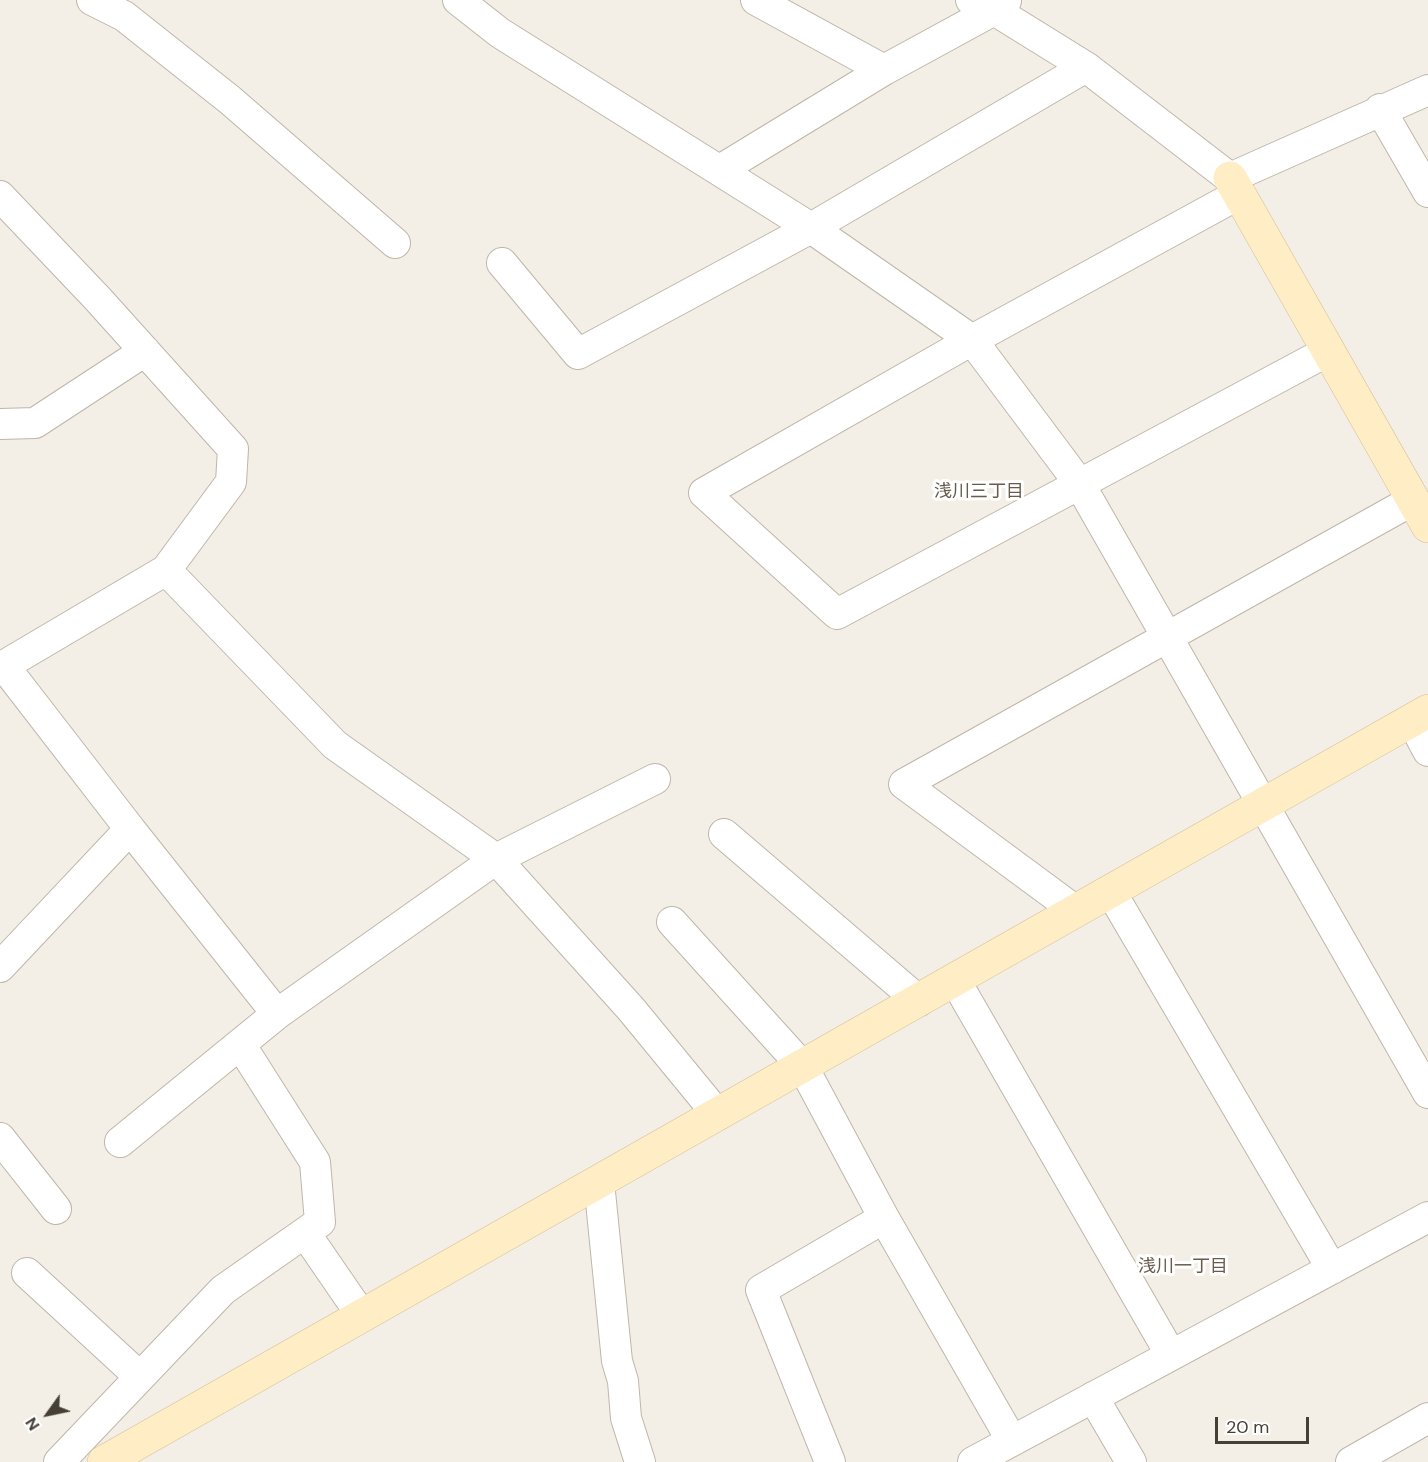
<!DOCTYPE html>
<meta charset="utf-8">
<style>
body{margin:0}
#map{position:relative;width:1428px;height:1462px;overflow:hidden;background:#f3efe6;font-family:"DM Sans",sans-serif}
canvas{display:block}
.north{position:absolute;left:18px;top:1384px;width:60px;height:60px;-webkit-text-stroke:4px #fff;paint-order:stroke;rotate:237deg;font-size:16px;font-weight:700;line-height:24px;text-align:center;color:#463f36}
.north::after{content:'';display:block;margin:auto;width:21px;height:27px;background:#463f36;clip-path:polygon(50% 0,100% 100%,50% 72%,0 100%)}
.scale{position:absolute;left:1215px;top:1417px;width:94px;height:27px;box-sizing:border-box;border:3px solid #463f36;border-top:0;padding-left:8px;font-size:18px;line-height:21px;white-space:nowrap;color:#463f36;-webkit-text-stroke:4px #fff;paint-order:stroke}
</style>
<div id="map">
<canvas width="1428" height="1462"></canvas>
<div class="north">N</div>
<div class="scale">20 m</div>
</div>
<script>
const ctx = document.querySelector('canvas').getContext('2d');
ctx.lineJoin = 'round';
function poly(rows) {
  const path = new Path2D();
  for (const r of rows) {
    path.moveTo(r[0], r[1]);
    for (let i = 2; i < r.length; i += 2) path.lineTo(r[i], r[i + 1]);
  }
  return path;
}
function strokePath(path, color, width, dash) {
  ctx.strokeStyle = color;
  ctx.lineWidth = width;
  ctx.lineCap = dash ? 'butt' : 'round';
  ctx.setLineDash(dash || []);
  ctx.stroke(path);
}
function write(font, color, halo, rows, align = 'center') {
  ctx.font = font + ' "DM Sans","Noto Sans JP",sans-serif';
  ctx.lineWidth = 6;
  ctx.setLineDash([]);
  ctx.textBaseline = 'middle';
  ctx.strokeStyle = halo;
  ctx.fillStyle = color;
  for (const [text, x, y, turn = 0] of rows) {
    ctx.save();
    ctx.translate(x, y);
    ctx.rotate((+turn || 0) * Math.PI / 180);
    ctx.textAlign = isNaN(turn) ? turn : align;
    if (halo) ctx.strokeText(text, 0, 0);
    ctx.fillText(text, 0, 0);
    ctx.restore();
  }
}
const street = poly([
 [92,0,124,16,230,100,395,243],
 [458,0,500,33,811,228,972,340,1079,483,1428,1093],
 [756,0,884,70],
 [971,0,994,10,1086,67,1230,178,1428,90],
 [1380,109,1428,192],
 [720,170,884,70,994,10,1006,1],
 [1239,194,972,340,704,493,837,614,1328,351],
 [0,196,97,298,233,449,231,482,166,570,0,668],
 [502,263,578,354,811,228,1086,67],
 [0,424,35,423,145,351],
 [166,570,335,745,496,859,631,1009,718,1115],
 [1412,721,1428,751],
 [130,829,277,1014,496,859,655,779],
 [724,834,919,1001],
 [1111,892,1332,1269],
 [1076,911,904,784,1413,500],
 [672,922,803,1067,884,1218,761,1290,830,1462],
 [0,967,130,829,4,666],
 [955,980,1171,1355],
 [0,1138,56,1209],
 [120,1142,277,1014],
 [599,1182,617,1361,623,1381,626,1418,640,1462],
 [884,1218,1012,1441],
 [305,1233,362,1316],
 [27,1273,140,1377],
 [1093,1397,1131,1462],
 [59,1462,223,1290,320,1222,315,1162,240,1044],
 [973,1462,1428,1217],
 [1351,1462,1428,1418]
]);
const secondary = poly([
 [1230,178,1428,526],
 [104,1462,1428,711]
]);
const neighbourhoodNames = [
 ["浅川三丁目",979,492],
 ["浅川一丁目",1183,1267]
];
strokePath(street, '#beb6a9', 32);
strokePath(secondary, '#d3c096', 34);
strokePath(street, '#fff', 30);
strokePath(secondary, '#feedc5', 33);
write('18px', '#695c4d', '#fff', neighbourhoodNames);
</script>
